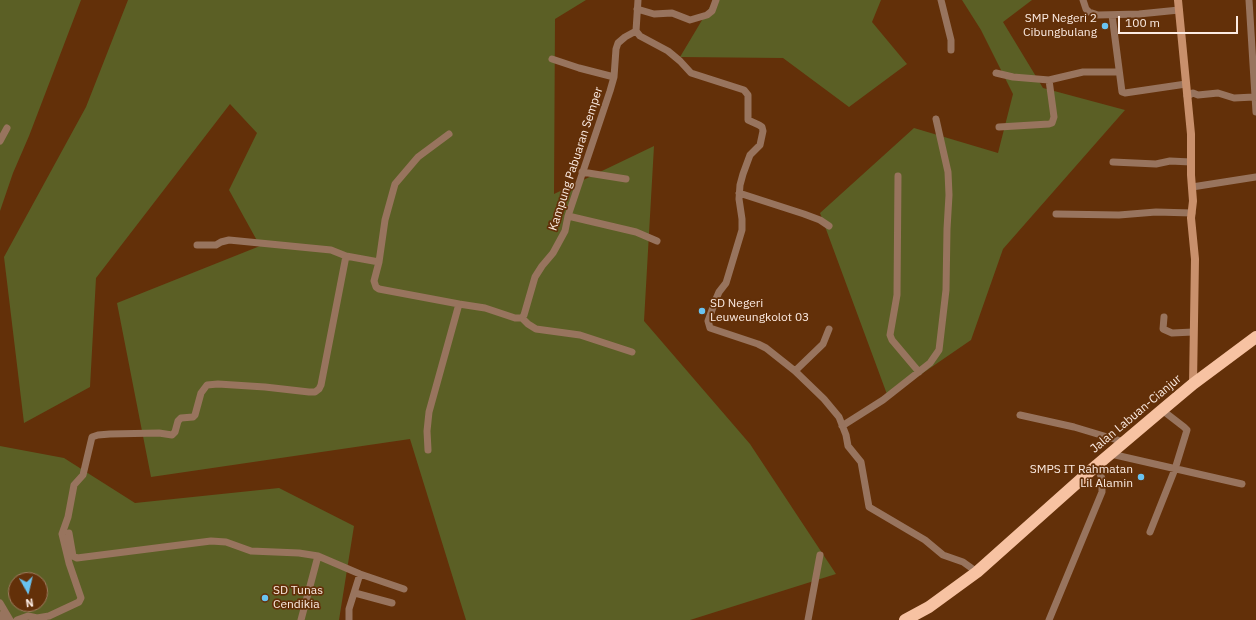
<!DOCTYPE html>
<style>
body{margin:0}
#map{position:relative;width:1256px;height:620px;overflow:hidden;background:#633009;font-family:"IBM Plex Sans",sans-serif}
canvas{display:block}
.north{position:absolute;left:8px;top:572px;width:40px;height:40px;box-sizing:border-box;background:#633009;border:1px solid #a07b60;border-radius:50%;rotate:172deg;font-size:11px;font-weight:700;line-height:16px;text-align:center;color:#fcebe2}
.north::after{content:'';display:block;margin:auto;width:14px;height:18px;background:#69c3f1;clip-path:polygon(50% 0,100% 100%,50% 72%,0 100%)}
.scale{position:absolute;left:1118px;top:16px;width:120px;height:18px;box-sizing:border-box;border:2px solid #fcebe2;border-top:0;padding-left:5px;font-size:12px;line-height:14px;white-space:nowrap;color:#fcebe2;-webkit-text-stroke:3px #633009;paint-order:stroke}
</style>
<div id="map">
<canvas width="1256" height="620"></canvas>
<div class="north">N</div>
<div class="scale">100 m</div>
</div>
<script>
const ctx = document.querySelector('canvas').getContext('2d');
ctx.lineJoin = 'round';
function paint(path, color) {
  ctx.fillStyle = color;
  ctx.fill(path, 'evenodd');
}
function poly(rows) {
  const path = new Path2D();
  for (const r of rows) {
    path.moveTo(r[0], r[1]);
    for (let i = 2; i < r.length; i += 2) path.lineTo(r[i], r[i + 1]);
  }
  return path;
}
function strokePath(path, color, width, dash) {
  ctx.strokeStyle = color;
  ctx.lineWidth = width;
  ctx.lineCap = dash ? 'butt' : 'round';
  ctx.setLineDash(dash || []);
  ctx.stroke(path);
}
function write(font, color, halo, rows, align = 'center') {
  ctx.font = font + ' "IBM Plex Sans",sans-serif';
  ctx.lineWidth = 3.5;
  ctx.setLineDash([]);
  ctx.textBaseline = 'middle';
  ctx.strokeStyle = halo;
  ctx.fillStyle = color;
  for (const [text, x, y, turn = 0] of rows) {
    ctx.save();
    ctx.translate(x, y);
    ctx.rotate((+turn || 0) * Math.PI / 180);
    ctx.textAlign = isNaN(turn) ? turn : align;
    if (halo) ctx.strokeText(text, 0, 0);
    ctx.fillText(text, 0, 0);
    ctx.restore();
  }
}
const green = poly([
 [0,0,81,0,29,136,13,173,0,211],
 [128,0,586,0,555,19,554,194,654,146,644,321,750,444,836,574,690,620,466,620,410,439,151,477,117,303,260,246,229,190,257,133,230,104,96,278,90,387,24,423,4,257,86,107],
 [714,0,881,0,872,22,907,64,849,107,783,58,680,57],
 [962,0,1032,0,1003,22,1043,88,1125,110,1003,249,971,340,888,397,820,213,914,128,998,153,1013,94,981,30],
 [0,446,64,458,135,503,279,488,354,526,339,620,0,620],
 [16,580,40,580,40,604,16,604]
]);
const street = poly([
 [638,0,636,31,640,36,668,51,680,61,691,73,744,90,748,95,748,120,759,125,762,127,763,131,760,145,750,155,743,174,740,185,739,199,742,219,742,230,726,283,719,292,716,299,708,321,710,328,758,344,766,348,795,371,824,399,839,417,846,435,848,446,861,462,869,507,925,540,943,555,963,562,977,572],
 [941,0,951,40,951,50],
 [1083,0,1086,9,1089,12,1098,15,1139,14,1179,10],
 [1249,0,1256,112],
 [637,9,654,14,672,13,690,20,707,15,712,11,716,0],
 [1112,15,1122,92,1125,93,1186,84],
 [552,59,579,68,614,77],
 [996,73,1013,77,1049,80,1083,72,1119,72],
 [1187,96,1193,93,1198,95,1218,93,1234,98,1254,97],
 [999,127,1049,124,1052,123,1054,117,1049,80],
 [0,141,7,128],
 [1113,162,1156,164,1170,161,1191,162],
 [582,172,626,179],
 [898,176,897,295,890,335,892,340,919,372],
 [1192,187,1256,177],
 [739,193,804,214,820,220,829,226],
 [1056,214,1119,215,1156,212,1192,213],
 [568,216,636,232,657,241],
 [197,245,216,245,221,242,229,240,331,250,346,256,379,262,374,281,376,287,379,289,459,304],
 [379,262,385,220,395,184,418,157,449,134],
 [1164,317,1163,329,1172,333,1193,332],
 [522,318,528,324,536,329,580,335,632,352],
 [795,371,823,344,829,329],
 [1020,415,1074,427,1124,442],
 [842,426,883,400,930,363,939,350,946,290,947,229,949,195,948,172,936,119],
 [428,450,427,431,429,412,459,304,485,308,515,318,522,318,524,315,535,277,542,266,553,253,565,231,568,216,610,91,614,77,616,49,618,43,625,37,636,31],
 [1111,454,1242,484],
 [1150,532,1175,469,1187,430,1184,427,1162,410],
 [69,533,73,556,77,558,211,541,226,542,251,551,299,553,318,556,360,574,404,589],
 [355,593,392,603],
 [0,603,10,620],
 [0,615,3,620],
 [17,620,28,616,37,618,49,616,79,602,81,598,69,563,62,534,68,517,74,485,83,475,92,437,98,435,110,434,159,433,172,435,175,432,178,421,181,418,193,417,195,415,201,393,207,385,218,384,265,387,309,392,315,392,319,389,321,385,346,256],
 [301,620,318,556],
 [349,620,349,609,360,574],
 [808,620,820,555],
 [1049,620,1102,492,1102,479,1097,465]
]);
const secondary = poly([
 [1178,0,1191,134,1191,175,1193,201,1191,218,1195,259,1193,384]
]);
const highway = poly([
 [905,620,929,607,977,572,1097,465,1162,410,1193,384,1256,337]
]);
const markers = [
 [1105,26,4,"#69c3f1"],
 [702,311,4,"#69c3f1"],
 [1141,477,4,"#69c3f1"],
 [265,598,4,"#69c3f1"]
];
const poiNames = [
 ["SMP Negeri 2",1097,19],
 ["Cibungbulang",1097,33],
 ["SD Negeri",710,304,"left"],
 ["Leuweungkolot 03",710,318,"left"],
 ["SMPS IT Rahmatan",1133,470],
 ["Lil Alamin",1133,484],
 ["SD Tunas",273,591,"left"],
 ["Cendikia",273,605,"left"]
];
const streetNames = [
 ["Kampung Pabuaran Semper",576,159,-72],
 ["Jalan Labuan-Cianjur",1136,414,-40]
];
paint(green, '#5b5f25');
strokePath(street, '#98745e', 7);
strokePath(secondary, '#c9906c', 8);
strokePath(highway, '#f7c2a2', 12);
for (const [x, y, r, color] of markers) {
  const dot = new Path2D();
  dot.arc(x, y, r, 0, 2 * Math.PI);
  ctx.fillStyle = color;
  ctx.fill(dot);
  strokePath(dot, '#633009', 1.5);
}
write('12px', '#fcebe2', '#633009', poiNames, 'right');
write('12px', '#fcebe2', '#633009', streetNames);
</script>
